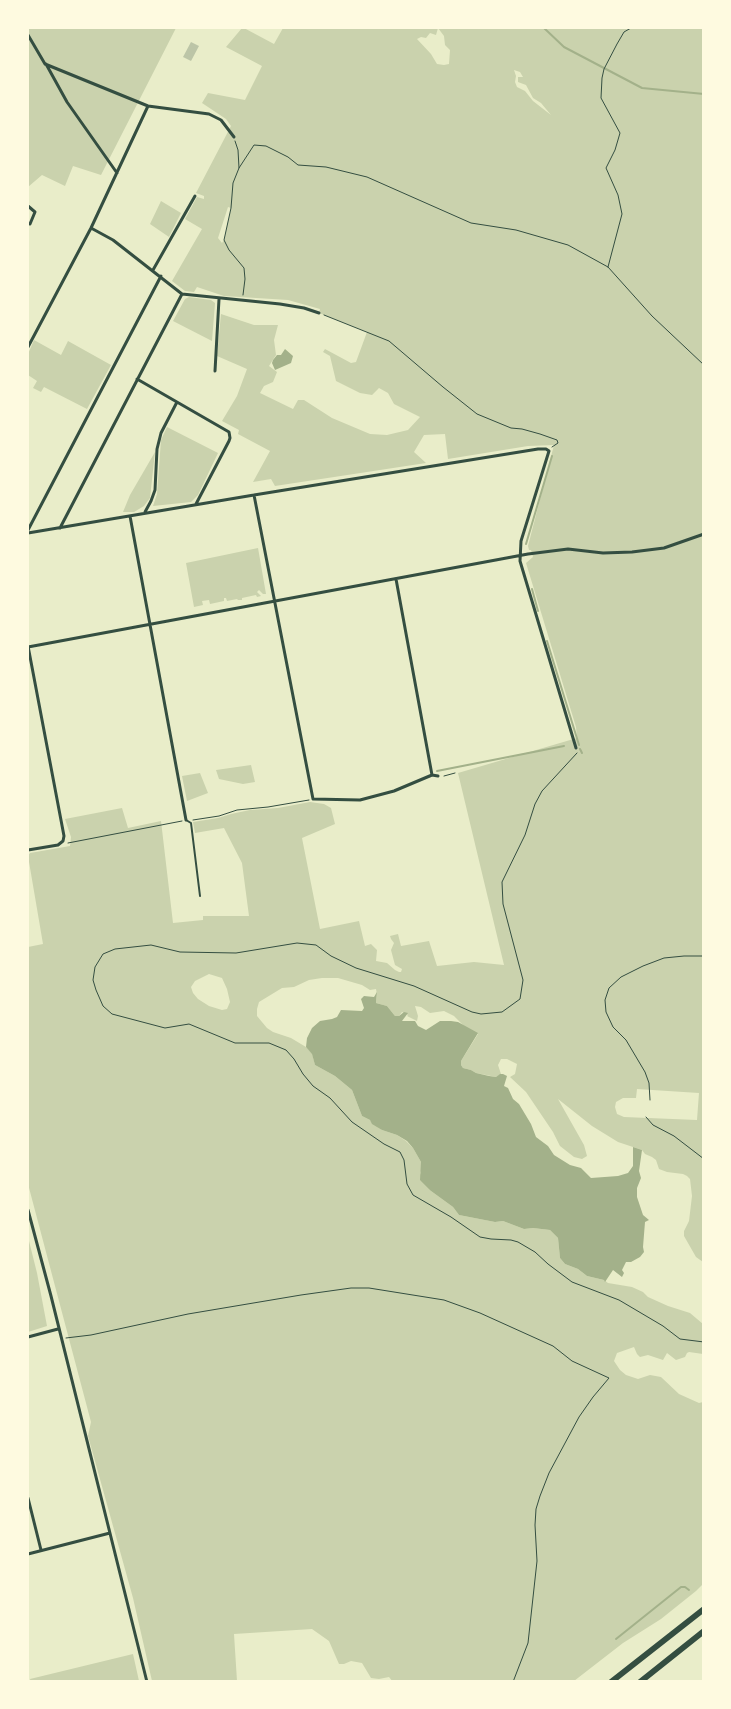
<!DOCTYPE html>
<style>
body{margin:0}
#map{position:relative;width:731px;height:1709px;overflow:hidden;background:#e9edc9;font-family:"PT Sans",sans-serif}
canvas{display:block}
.frame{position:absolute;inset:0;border:29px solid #fefae0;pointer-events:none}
</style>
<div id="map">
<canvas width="731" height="1709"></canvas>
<div class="frame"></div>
</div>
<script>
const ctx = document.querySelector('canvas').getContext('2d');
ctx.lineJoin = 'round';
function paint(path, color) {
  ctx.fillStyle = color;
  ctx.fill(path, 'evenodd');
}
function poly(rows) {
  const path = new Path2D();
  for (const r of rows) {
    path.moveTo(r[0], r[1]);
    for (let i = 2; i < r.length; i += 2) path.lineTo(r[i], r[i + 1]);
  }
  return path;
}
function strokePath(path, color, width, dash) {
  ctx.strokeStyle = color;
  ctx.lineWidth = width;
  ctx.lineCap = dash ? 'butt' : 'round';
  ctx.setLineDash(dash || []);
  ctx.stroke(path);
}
const green = poly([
 [28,28,176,28,101,175,73,166,65,186,42,175,28,187],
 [242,28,244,28,274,44,283,28,703,28,703,1262,696,1257,684,1236,684,1231,689,1221,692,1196,690,1179,687,1176,683,1174,667,1172,659,1169,656,1160,652,1157,645,1154,642,1150,618,1142,592,1126,558,1099,584,1145,587,1156,582,1159,574,1157,560,1146,553,1132,526,1092,510,1077,515,1074,517,1064,507,1059,501,1059,498,1065,501,1074,496,1077,476,1073,471,1070,463,1068,461,1065,461,1061,478,1034,465,1027,454,1016,444,1011,430,1013,421,1007,415,1006,418,1016,417,1021,407,1016,408,1015,402,1012,399,1016,395,1016,387,1006,376,1003,377,995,376,989,370,990,362,985,338,978,322,978,309,980,294,987,282,988,259,1002,257,1009,257,1016,267,1028,273,1032,291,1038,306,1047,312,1053,315,1065,335,1076,352,1090,362,1116,370,1120,382,1130,397,1135,406,1141,413,1148,421,1162,422,1169,420,1173,431,1191,453,1207,459,1215,495,1222,503,1221,524,1229,533,1228,550,1230,558,1238,560,1258,565,1264,578,1269,587,1276,604,1280,608,1283,632,1287,643,1292,648,1297,668,1306,690,1313,703,1324,703,1354,689,1352,687,1353,685,1357,676,1360,667,1353,663,1360,648,1355,640,1357,637,1354,634,1347,617,1353,614,1361,620,1370,626,1375,638,1379,650,1375,661,1377,679,1394,699,1403,703,1402,704,1583,696,1591,661,1619,623,1643,574,1681,393,1682,389,1677,379,1679,371,1678,362,1663,351,1661,344,1664,339,1664,329,1641,312,1629,234,1634,237,1681,152,1681,133,1598,88,1436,91,1422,28,1184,28,947,43,944,28,856,30,853,70,846,71,837,65,819,122,808,128,828,161,821,173,923,203,920,203,916,249,916,242,863,224,828,195,833,193,822,218,818,231,814,250,810,278,808,310,802,324,804,331,808,335,824,302,838,320,929,359,921,365,946,371,944,377,950,376,961,387,963,395,970,399,972,401,972,402,969,395,965,391,950,394,943,391,939,390,936,398,934,401,946,429,941,437,966,474,962,504,965,458,773,577,738,576,727,526,563,533,557,531,550,529,550,528,546,554,445,528,446,448,459,445,434,424,435,414,452,426,463,275,486,271,479,253,482,270,451,238,434,239,430,222,421,237,396,247,369,217,356,221,314,254,325,278,325,274,340,276,355,269,366,277,372,273,382,264,386,260,393,293,409,298,400,304,400,332,418,370,434,387,435,408,430,420,417,394,404,388,393,379,388,372,395,360,393,336,381,330,356,323,352,325,349,351,363,356,362,367,332,319,313,320,309,288,300,224,296,197,287,194,292,185,291,172,281,202,229,185,219,197,197,204,199,204,196,196,193,231,126,226,119,202,103,208,93,245,100,262,66,226,47],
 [438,28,444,36,445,45,450,50,449,64,444,65,437,64,431,54,417,39,421,37,426,38,430,33,436,35],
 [514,70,520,72,523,77,518,77,518,82,526,85,533,98,541,103,551,115,533,101,525,91,517,87,515,82,516,76],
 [228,207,231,208,224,240,222,243,218,238],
 [209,974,222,978,227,989,230,1002,227,1009,222,1010,209,1006,198,999,193,993,191,987,195,981],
 [637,1089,699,1093,697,1120,624,1117,617,1114,615,1107,616,1102,623,1098,636,1098],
 [161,201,181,213,169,237,150,224],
 [189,297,211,300,215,303,212,341,173,321,185,299],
 [34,340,61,355,68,341,111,365,87,409,44,387,41,392,33,388,37,381,28,375,28,354],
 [167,427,218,453,198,495,191,502,153,506,157,494,161,440],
 [155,452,150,498,144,506,134,512,123,512,130,495],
 [258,548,266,594,263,594,259,590,257,592,261,596,257,597,256,595,242,598,242,600,238,600,237,599,227,601,226,598,224,598,224,601,210,604,209,600,202,601,203,605,194,607,186,563],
 [251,765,255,782,243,784,219,779,216,770],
 [200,773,208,793,187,801,182,776],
 [28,1237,37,1273,47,1326,28,1332],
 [133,1654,139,1681,31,1682,30,1679]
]);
const water = poly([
 [285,349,293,356,291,363,275,370,272,363,273,360,277,355,281,355],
 [377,992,376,1003,387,1006,395,1016,399,1016,404,1012,408,1013,402,1021,415,1021,418,1026,426,1030,440,1021,451,1021,458,1022,478,1033,461,1061,461,1065,463,1068,471,1070,476,1073,489,1076,496,1077,500,1074,503,1074,507,1076,504,1086,508,1088,513,1099,519,1104,531,1124,536,1137,548,1146,554,1155,570,1165,581,1168,591,1178,618,1176,628,1173,633,1166,633,1147,642,1150,639,1171,641,1178,637,1188,637,1197,643,1215,649,1220,645,1222,643,1247,644,1252,640,1257,631,1262,626,1262,622,1270,624,1273,622,1277,613,1270,605,1282,604,1280,587,1276,578,1269,565,1264,560,1258,558,1238,550,1230,533,1228,524,1229,503,1221,495,1222,459,1215,453,1207,431,1191,420,1180,421,1162,413,1148,407,1141,397,1135,382,1130,372,1124,370,1120,362,1116,352,1090,335,1076,315,1065,312,1054,306,1047,307,1038,312,1028,320,1021,332,1019,337,1017,341,1010,362,1011,364,1008,361,999,364,996,374,997]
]);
const stream = poly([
 [544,28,564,47,642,88,704,94],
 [526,544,552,456],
 [532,589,538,611],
 [547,641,579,745],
 [580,749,582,753],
 [437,771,564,746],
 [616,1639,681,1587,685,1587,689,1590]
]);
const building = poly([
 [191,42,199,46,191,61,183,57]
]);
const path = poly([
 [235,141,238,150,239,168,233,183,231,208,224,240,229,250,244,268,245,279,243,295],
 [239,168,254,145,266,146,288,157,298,165,326,167,367,177,471,223,516,230,568,245,608,267,652,316,704,365],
 [608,267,622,214,618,195,606,168,615,150,620,133,601,98,602,78,604,69,617,44,624,32,631,28],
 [324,315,389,341,443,387,477,414,511,428,522,429,540,434,557,440,558,443,552,447],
 [577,753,542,791,535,804,525,835,502,882,503,904,523,980,520,999,502,1012,481,1014,472,1012,414,986,356,968,331,956,316,945,297,943,236,953,180,952,151,945,115,949,103,954,95,967,93,980,96,990,103,1006,112,1014,165,1028,189,1024,235,1043,269,1043,286,1050,294,1059,303,1074,313,1086,330,1098,352,1122,384,1144,400,1152,404,1160,407,1184,413,1195,451,1217,480,1237,491,1239,511,1240,518,1242,535,1252,548,1264,572,1282,619,1300,663,1326,680,1339,704,1342],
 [444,776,455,773],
 [193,820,219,816,237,810,268,807,309,800],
 [68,843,182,821],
 [650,1100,649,1083,645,1072,626,1040,613,1027,606,1012,605,1000,609,988,621,977,643,966,664,958,684,956,704,956],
 [646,1117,653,1125,674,1136,704,1159],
 [66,1338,91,1335,188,1314,301,1295,351,1288,369,1288,444,1300,480,1313,553,1346,572,1361,609,1378,593,1397,579,1417,549,1473,540,1496,536,1509,535,1525,537,1561,528,1643,513,1682]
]);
const service = poly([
 [186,820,191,823,200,896]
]);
const minor = poly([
 [28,35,45,64,148,106,209,114,221,120,234,137],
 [46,64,67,102,117,173],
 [28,206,35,212,30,224],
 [91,228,113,240,182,294,280,304,304,308,319,313],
 [153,270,195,196],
 [28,347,91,228,148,106],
 [215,371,219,299],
 [137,379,229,432,230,438,229,441,196,504],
 [254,495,313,799,360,800,394,791,432,775,438,776],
 [145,512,151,501,155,490,157,449,161,433,177,402],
 [130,516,186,820],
 [60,528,182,294],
 [28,530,161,276],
 [28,533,254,495,538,449,546,449,549,451,521,541,520,561,576,748],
 [396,579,432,775],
 [28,647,528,554,568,549,603,553,632,552,664,548,704,534],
 [28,850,58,845,63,841,64,836,28,646],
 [28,1210,51,1296,147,1682],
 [28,1337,58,1329],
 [28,1498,41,1550],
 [28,1554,110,1533]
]);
const motorway = poly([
 [611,1682,704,1609],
 [640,1682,704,1631]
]);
paint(green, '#cad2ad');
paint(water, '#a3b18a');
strokePath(stream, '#a3b18a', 2);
paint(building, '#bcc5a7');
strokePath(path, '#344e41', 1);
strokePath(service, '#344e41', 2);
strokePath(minor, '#344e41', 3);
strokePath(motorway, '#344e41', 6);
</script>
